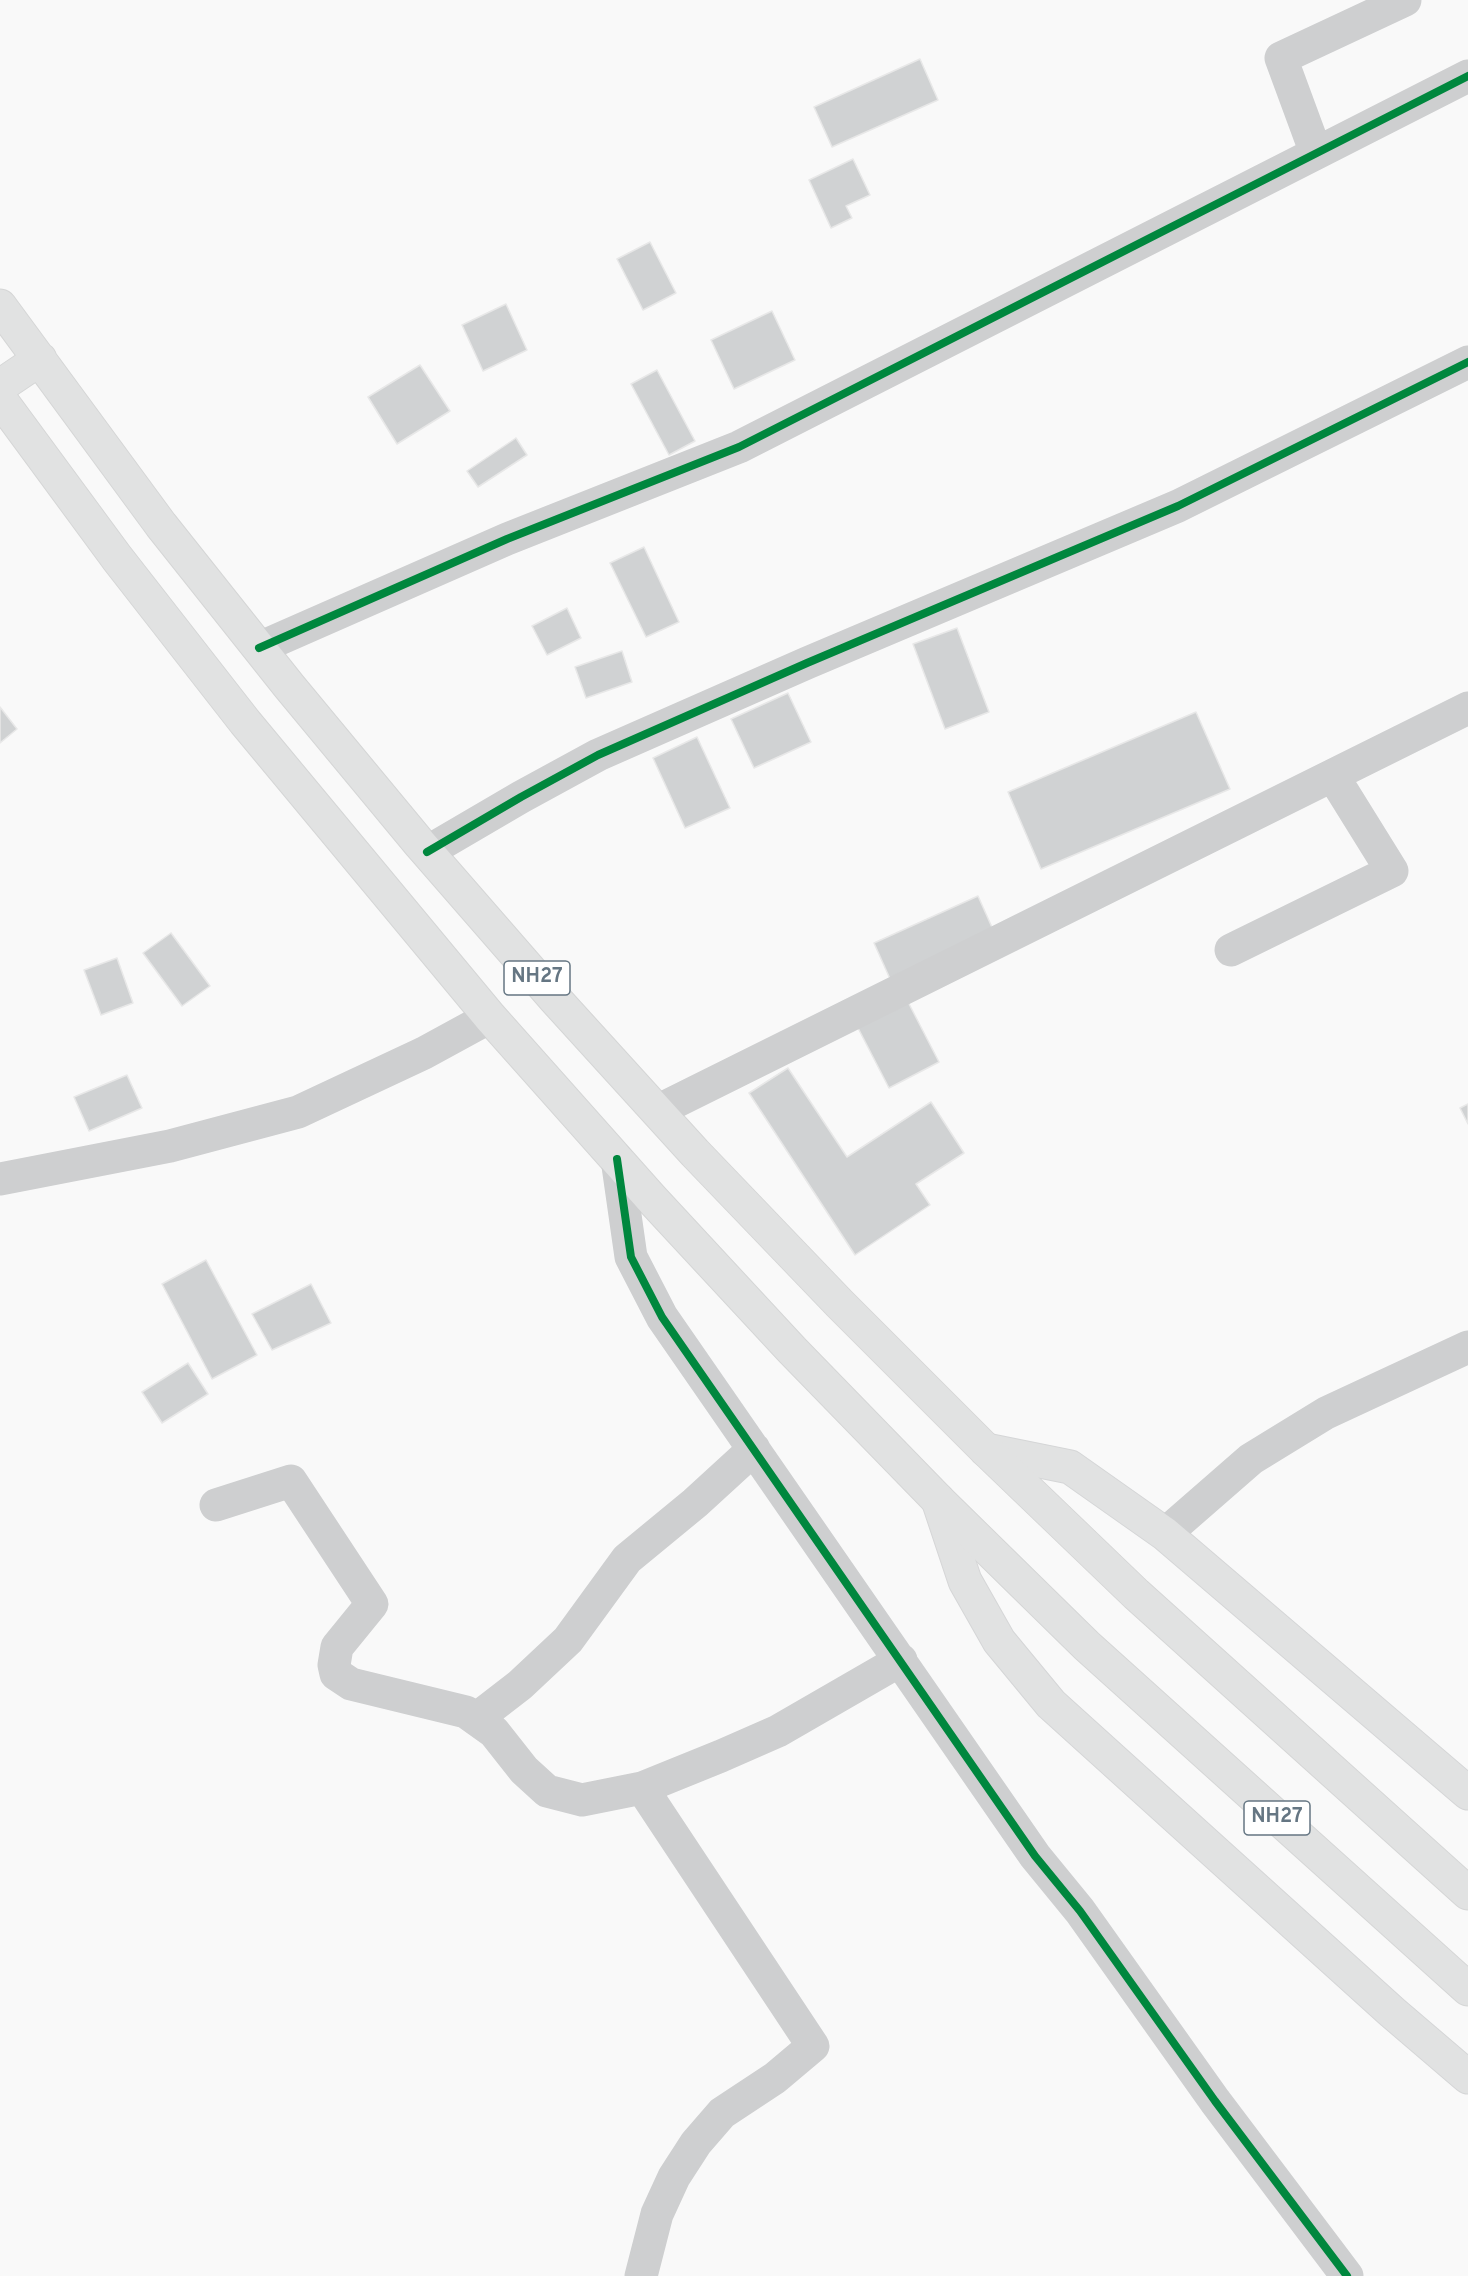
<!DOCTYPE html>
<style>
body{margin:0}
canvas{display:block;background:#f9f9f9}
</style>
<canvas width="1468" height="2276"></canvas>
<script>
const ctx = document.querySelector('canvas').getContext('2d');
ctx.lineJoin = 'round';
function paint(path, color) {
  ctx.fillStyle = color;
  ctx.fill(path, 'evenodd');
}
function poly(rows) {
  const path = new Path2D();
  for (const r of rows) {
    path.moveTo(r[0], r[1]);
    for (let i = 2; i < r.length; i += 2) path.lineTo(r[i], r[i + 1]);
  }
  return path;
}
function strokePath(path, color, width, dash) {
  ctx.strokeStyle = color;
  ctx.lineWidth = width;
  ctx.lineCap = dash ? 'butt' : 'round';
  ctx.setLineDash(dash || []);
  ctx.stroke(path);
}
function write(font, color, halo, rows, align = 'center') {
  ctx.font = font + ' Overpass,sans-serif';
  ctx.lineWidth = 6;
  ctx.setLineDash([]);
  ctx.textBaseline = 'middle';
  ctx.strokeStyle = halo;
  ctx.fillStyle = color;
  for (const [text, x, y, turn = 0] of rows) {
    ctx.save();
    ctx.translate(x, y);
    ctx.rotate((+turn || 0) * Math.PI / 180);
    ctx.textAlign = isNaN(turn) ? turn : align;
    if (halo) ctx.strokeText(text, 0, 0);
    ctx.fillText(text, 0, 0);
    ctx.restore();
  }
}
const building = poly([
 [920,59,938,100,832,147,814,107,920,59],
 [853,159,870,195,846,206,852,218,831,228,809,180,853,159],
 [650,242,676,293,643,310,617,259,650,242],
 [506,304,527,350,483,371,462,325,506,304],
 [772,311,795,360,734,389,711,340,772,311],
 [420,365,450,411,397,444,368,397,420,365],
 [657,370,695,441,669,455,631,384,657,370],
 [516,438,527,455,478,487,467,471,516,438],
 [644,547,679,622,646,637,610,563,644,547],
 [567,608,581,638,547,655,532,626,567,608],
 [957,628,989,712,945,729,913,644,957,628],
 [622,651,632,682,586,698,575,667,622,651],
 [788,693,811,742,754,768,731,719,788,693],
 [0,707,17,729,0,743,0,707],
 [1196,712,1230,789,1041,869,1008,792,1196,712],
 [697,737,730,808,685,828,653,758,697,737],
 [978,896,995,934,891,981,874,943,978,896],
 [171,933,210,986,182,1006,143,953,171,933],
 [117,958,133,1003,101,1015,84,970,117,958],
 [907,1000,939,1062,889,1088,857,1026,907,1000],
 [788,1068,847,1157,931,1102,964,1153,916,1184,930,1205,855,1255,749,1093,788,1068],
 [127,1075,142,1108,89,1131,74,1097,127,1075],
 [1468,1104,1468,1124,1460,1108,1468,1104],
 [206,1260,257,1355,212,1379,162,1284,206,1260],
 [311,1284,331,1323,272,1350,252,1314,311,1284],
 [188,1363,208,1394,162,1423,142,1392,188,1363]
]);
const street = poly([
 [1316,153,1281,58,1405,0],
 [259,648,507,539,739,447,1468,76],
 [427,852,521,797,598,755,807,663,1178,506,1468,362],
 [1231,950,1392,871,1333,776],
 [657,1111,1468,708],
 [617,1159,631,1257,662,1317,1035,1856,1080,1911,1215,2101,1347,2276],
 [0,1179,170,1146,298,1112,424,1053,490,1017],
 [216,1505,291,1481,372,1604,337,1647,334,1665,336,1674,351,1684,466,1712,494,1732,524,1770,547,1791,582,1800,642,1788,721,1756,778,1731,901,1660],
 [1165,1534,1251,1459,1326,1413,1468,1347],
 [476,1719,520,1685,568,1640,627,1559,695,1503,754,1449],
 [641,2276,657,2214,674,2177,696,2143,722,2113,775,2078,813,2046,642,1788]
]);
const secondary = poly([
 [986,1450,1070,1467,1165,1534,1468,1793],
 [938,1500,965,1581,999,1641,1051,1704,1392,2012,1468,2077]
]);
const highway = poly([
 [0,306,161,525,289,686,420,844,555,999,695,1153,839,1303,986,1450,1136,1594,1468,1893],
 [0,386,40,359],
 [0,399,117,558,245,722,490,1017,651,1198,792,1350,938,1500,1087,1646,1468,1989]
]);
const cycleway = poly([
 [259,648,507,539,739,447,1468,76],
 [427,852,521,797,598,755,807,663,1178,506,1468,362],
 [617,1159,631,1257,662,1317,1035,1856,1080,1911,1215,2101,1347,2276]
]);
const shields = [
 [537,978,66],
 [1277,1818,66]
];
const shieldNames = [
 ["NH27",537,978],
 ["NH27",1277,1818]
];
paint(building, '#d0d2d3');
strokePath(building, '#e8e8e8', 1.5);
strokePath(secondary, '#d5d6d7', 35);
strokePath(highway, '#d5d6d6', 35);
strokePath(street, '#cecfd0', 33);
strokePath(secondary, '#e1e2e2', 33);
strokePath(highway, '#e1e2e2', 33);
strokePath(cycleway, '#00873e', 8);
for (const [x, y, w] of shields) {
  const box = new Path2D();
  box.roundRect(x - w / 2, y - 17, w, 34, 4.5);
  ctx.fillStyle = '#fff';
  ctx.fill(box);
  strokePath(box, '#657683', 1.5);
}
write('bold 20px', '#657683', null, shieldNames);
</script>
